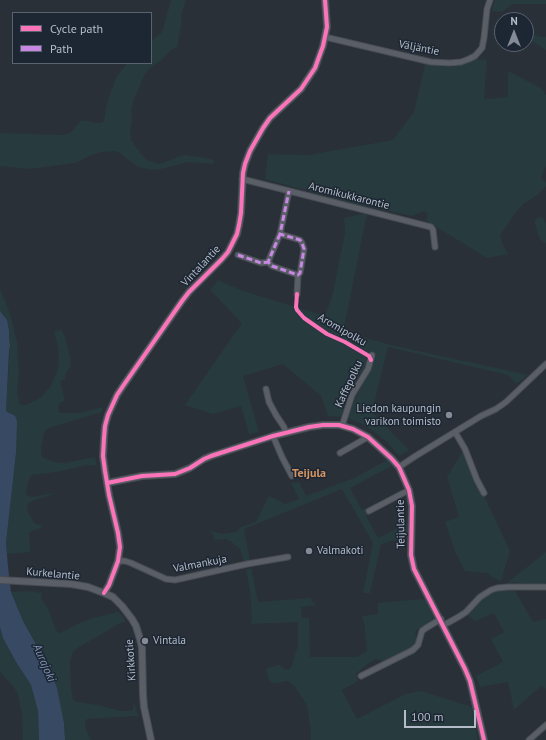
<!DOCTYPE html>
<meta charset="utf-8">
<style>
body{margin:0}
#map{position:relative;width:546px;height:740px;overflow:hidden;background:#2a3038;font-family:"PT Sans",sans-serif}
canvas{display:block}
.legend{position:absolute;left:12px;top:12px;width:140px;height:52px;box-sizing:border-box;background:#1d2633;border:1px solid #59626f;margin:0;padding:5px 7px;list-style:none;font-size:12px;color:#b4bcc9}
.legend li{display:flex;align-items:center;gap:8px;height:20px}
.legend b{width:20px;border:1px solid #59626f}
.north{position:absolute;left:494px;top:12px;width:40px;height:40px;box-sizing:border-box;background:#1d2633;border:1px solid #59626f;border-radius:50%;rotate:0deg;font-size:11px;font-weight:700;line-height:16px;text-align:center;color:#b4bcc9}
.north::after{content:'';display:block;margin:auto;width:14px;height:18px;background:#848b96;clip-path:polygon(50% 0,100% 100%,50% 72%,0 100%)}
.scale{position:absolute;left:404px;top:710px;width:72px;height:18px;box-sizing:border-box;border:2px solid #b4bcc9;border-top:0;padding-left:5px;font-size:12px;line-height:14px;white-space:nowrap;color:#b4bcc9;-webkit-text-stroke:3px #1d2633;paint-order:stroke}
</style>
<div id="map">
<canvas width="546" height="740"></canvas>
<ul class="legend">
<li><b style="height:5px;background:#fb73b8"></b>Cycle path</li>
<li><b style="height:5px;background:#c787e3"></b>Path</li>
</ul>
<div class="north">N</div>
<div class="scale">100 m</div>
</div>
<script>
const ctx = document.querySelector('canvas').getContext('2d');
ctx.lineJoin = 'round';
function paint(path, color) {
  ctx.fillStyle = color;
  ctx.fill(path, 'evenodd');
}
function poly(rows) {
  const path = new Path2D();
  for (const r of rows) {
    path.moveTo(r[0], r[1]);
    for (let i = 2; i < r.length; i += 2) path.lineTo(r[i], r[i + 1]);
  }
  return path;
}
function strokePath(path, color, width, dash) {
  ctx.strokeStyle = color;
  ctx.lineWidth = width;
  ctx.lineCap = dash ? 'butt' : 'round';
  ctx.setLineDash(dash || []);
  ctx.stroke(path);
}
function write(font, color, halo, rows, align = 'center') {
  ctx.font = font + ' "PT Sans",sans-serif';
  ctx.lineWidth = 3;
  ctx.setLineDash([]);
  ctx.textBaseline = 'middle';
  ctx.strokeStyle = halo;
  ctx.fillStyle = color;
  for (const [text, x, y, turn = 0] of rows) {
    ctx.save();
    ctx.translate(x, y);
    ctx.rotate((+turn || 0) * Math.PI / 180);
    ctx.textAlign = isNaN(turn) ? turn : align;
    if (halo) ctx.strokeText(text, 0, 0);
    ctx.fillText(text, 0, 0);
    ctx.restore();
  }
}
const green = poly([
 [171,0,186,0,181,16,181,19,182,20,177,47,171,50,159,62,149,69,145,74,134,99,131,110,132,120,130,130,131,140,141,154,147,160,153,162,158,164,163,163,183,155,200,157,214,160,213,164,188,162,157,170,148,169,138,167,118,152,113,151,102,152,89,156,75,163,30,169,0,166,0,133,63,135,67,134,70,133,81,121,86,121,97,123,101,123,104,121,107,103,116,78,127,63,151,63,151,41,161,33,163,29],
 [495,0,546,0,546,4,513,4,502,12,492,11,493,5],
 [528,32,540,37,546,37,546,50,529,39],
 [478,59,487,60,484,99,508,97,508,71,541,88,546,95,546,166,541,178,546,182,546,186,536,196,523,204,517,211,500,235,503,245,508,254,487,258,430,223,426,220,428,214,424,211,412,216,352,203,265,179,268,154,309,155,393,140,414,112,425,64,448,67,462,65],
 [367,213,345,323,345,332,391,345,528,375,516,384,508,375,388,347,372,412,409,450,399,456,388,443,376,433,363,424,347,418,358,392,372,368,366,365,348,392,341,417,328,416,321,396,283,364,243,376,259,432,249,434,241,406,213,414,185,405,242,323,210,290,218,280,240,290,325,316,333,293,345,233,344,218],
 [542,217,546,223,546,243,542,242,538,234,535,224,535,220,537,218],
 [0,290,5,301,11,317,17,342,18,359,19,374,17,390,19,403,22,405,25,405,34,401,41,397,51,386,58,368,59,354,58,346,54,332,61,329,65,337,70,357,71,363,70,367,65,375,65,378,67,379,60,381,65,401,62,401,60,403,58,408,59,412,62,413,79,413,104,407,101,413,95,414,52,427,47,429,44,433,41,449,42,457,54,462,64,463,95,457,97,467,94,465,87,465,57,472,32,475,30,478,27,485,26,493,28,496,32,497,54,493,54,494,32,501,29,503,27,506,28,512,34,523,38,525,42,525,43,527,32,531,29,533,30,552,7,554,6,543,16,453,11,413,6,411,6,408,10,346,9,337,9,330,7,320,0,311],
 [462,452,466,457,510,551,501,581,490,576,488,573,465,571,455,551,445,522,459,517,447,477],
 [387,460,392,466,350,488,362,510,376,503,380,509,366,516,378,538,408,523,406,539,390,541,381,545,370,593,363,593,373,543,342,489,244,529,250,561,244,561,240,549,230,541,226,539,215,540,210,529,214,532,223,534,237,532,241,527,256,522,269,496,285,504,299,499,291,483,299,482,306,496,354,478],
 [546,552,546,583,536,584,508,582],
 [251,568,258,602,310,598,315,604,315,605,301,607,302,618,309,618,310,657,357,657,367,651,364,623,362,616,378,614,378,603,421,599,426,600,435,620,415,631,417,641,414,646,383,661,375,659,365,666,356,674,358,681,342,690,357,719,406,694,421,691,472,707,478,740,311,740,311,731,307,705,295,687,288,681,275,683,271,683,268,677,266,670,267,668,276,666,278,664,286,670,291,668,298,645,298,622,251,624,252,619,250,590,246,570],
 [505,590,515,591,533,622,546,619,546,689,541,686,514,710,508,682,480,687,476,676,503,662,491,639,504,632,494,613,476,621,468,616,477,603,482,599,488,594,496,591],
 [28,591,42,593,41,596,42,600,48,609,57,632,60,633,78,624,92,618,115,613,117,611,122,615,126,622,122,622,74,650,72,655,70,663,71,687,73,700,77,702,98,705,120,711,130,711,133,709,134,702,139,718,136,716,87,719,85,722,85,727,91,740,65,740,64,723,57,688,49,665,42,655,23,621,11,592],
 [0,627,3,638,16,662,31,685,38,711,39,740,23,740,22,714,18,695,14,687,0,672]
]);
const water = poly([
 [0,311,7,320,9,330,9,337,10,346,9,351,6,411,15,416,17,421,16,453,6,543,8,567,11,592,23,621,42,655,49,665,57,688,64,723,65,740,39,740,38,711,31,685,16,662,3,638,0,627]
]);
const minor = poly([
 [325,37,431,62,450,63,461,62,469,59,475,56,482,48,484,38,487,9,490,0],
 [242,179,431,227,433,230,435,247],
 [280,234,268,262,272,266,298,275,300,273,304,249,302,243,300,240,280,234,289,191],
 [238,255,261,263,268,262],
 [297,294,298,275],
 [266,389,269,402,276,415,284,427,286,433],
 [342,426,352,395,368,369,372,355],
 [455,432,465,449,477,480,484,493],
 [273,436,282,457,292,476],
 [340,453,368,437],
 [399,467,414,457,481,416,496,409,506,402,546,364],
 [369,511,409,490],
 [118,561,125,561,131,563,166,579,175,580,247,564,288,557],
 [444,625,460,616,466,612,480,597,491,590,497,588,508,587,546,587],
 [361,676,413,650,418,645,422,631,426,628,441,619],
 [529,740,546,725]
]);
const tertiary = poly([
 [107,483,142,476,175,474,190,468,204,459,211,456,273,436,309,427,323,425,339,425,353,429,368,437,391,458,399,467,409,490,412,506,411,555,414,569,465,669,470,681,484,740],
 [0,580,71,584,88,587,104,593,113,597,122,606,132,619,136,626,140,639,142,648,143,695,144,707,151,740],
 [104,593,109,585,118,561,120,547,118,533,109,495,105,471,103,456,104,438,105,426,108,415,117,395,123,386,182,301,189,292,222,259,228,252,237,234,239,225,241,213,243,173,245,164,250,151,263,128,270,118,301,89,315,68,323,46,327,27,325,0]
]);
const quiet = poly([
 [280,234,268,262,272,266,298,275,300,273,304,249,302,243,300,240,280,234,289,191],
 [238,255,261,263,268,262]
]);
const cycleway = poly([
 [297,294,296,307,297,310,304,318,327,334,345,342,369,356,371,360],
 [107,483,142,476,175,474,190,468,204,459,211,456,273,436,309,427,323,425,339,425,353,429,368,437,391,458,399,467,409,490,412,506,411,555,414,569,465,669,470,681,484,740],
 [104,593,109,585,118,561,120,547,118,533,109,495,105,471,103,456,104,438,105,426,108,415,117,395,123,386,182,301,189,292,222,259,228,252,237,234,239,225,241,213,243,173,245,164,250,151,263,128,270,118,301,89,315,68,323,46,327,27,325,0]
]);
const markers = [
 [449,415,4,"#848b96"],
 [309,551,4,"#848b96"],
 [145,641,4,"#848b96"]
];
const streetNames = [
 ["Väljäntie",419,48,11],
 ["Aromikukkarontie",349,196,14],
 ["Vintalantie",201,266,-47],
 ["Aromipolku",342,330,30],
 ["Kaffepolku",349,384,-65],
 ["Teijulantie",401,524,-91],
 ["Valmankuja",200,564,-11],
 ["Kurkelantie",53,574,5],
 ["Kirkkotie",131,660,-94]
];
const poiNames = [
 ["Liedon kaupungin",441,409,"right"],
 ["varikon toimisto",441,422,"right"],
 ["Valmakoti",317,551],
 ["Vintala",153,641]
];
const neighbourhoodNames = [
 ["Teijula",309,474]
];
const waterNames = [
 ["Aurajoki",44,663,66]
];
paint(green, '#273a3e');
paint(water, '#384963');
strokePath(minor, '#484c53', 7);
strokePath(tertiary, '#484c53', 8);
strokePath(minor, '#5a5e66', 5);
strokePath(tertiary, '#5a5e66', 6);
strokePath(quiet, '#c787e3', 3, [6, 3]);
strokePath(cycleway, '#fb73b8', 4);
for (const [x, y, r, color] of markers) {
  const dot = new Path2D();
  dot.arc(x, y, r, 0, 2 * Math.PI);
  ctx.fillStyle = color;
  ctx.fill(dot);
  strokePath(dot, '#1d2633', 1.5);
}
write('11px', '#b4bcc9', '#1d2633', streetNames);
write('11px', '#b4bcc9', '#1d2633', poiNames, 'left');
write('bold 12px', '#d59563', '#1d2633', neighbourhoodNames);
write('italic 12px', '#7c92b1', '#1d2633', waterNames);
</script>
